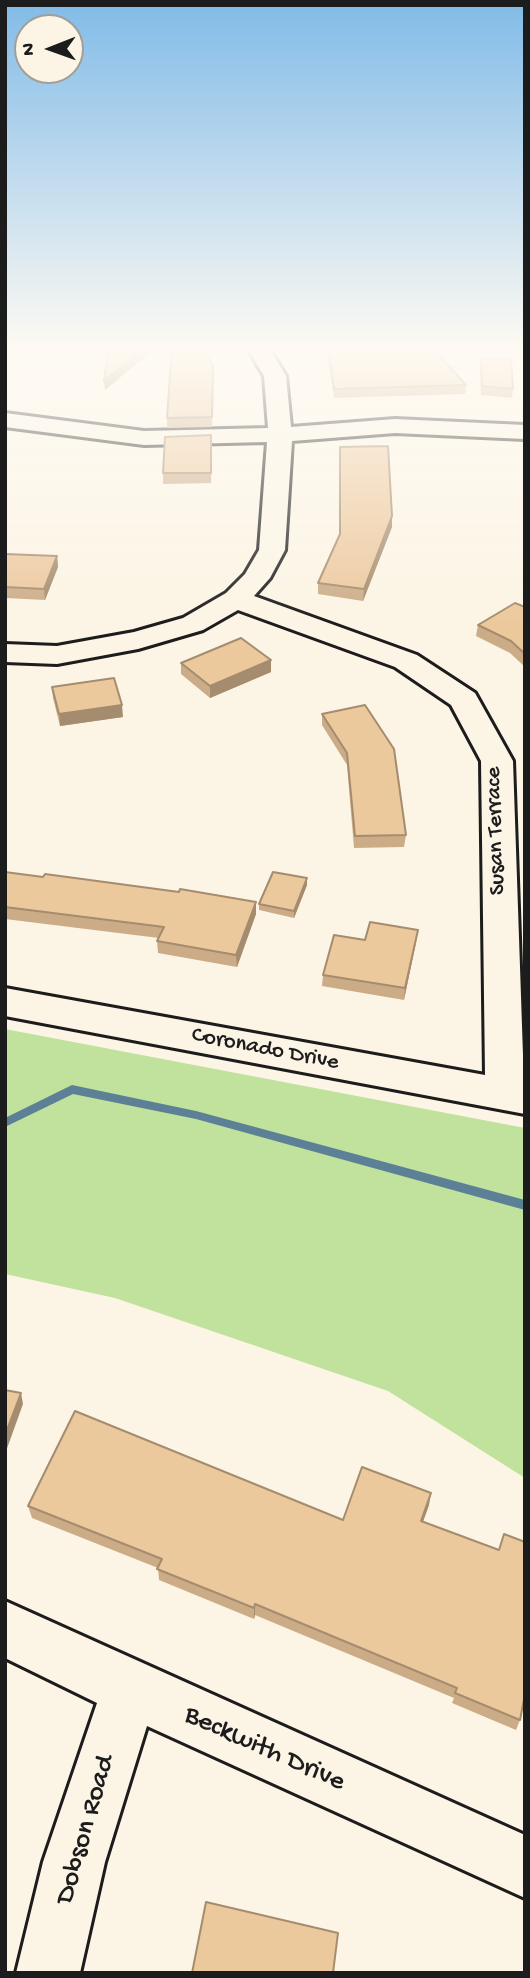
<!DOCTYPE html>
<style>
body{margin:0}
#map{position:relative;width:530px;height:1978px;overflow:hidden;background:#fcf5e5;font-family:"Gochi Hand",sans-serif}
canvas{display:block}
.frame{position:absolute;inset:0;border:7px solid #1c1c1c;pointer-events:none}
.north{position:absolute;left:14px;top:14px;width:70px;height:70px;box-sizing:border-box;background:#fcf5e5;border:2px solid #a29e95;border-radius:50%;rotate:269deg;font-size:19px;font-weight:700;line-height:28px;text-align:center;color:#1c1c1c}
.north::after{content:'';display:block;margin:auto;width:24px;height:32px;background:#1c1c1c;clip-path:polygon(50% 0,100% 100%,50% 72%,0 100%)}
</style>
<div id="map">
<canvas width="530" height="1978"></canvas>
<div class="frame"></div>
<div class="north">N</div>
</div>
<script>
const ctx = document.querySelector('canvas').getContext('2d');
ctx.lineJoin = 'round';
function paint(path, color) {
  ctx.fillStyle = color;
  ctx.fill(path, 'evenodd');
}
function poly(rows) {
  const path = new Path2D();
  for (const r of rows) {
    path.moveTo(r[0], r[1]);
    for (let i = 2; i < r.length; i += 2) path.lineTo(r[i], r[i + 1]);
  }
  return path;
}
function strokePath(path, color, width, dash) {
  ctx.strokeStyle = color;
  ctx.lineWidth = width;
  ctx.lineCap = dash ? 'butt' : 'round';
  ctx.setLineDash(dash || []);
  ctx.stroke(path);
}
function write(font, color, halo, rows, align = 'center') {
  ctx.font = font + ' "Gochi Hand",sans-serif';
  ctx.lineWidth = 7;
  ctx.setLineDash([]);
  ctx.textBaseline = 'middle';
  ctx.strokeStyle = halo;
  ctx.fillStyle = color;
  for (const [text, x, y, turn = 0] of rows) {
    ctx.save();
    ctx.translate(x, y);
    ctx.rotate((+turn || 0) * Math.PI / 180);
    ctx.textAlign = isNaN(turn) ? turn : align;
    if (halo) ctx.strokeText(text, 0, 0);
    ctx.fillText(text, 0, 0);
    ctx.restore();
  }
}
const green = poly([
 [5,1029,525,1128,525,1478,388,1391,115,1298,5,1274]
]);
const stream = poly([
 [72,1085,196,1111,525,1200,525,1210,196,1119,73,1094,5,1127,5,1118,72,1085]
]);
const minor = poly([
 [246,346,268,346,286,376,291,427,395,419,525,425,525,439,395,433,292,441,285,550,270,578,254,596,417,655,475,693,513,761,525,1114,5,1016,5,988,485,1075,481,761,451,705,395,667,238,610,203,630,138,649,57,664,5,662,5,644,57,646,134,632,183,618,226,593,245,574,259,550,267,442,144,445,5,427,5,413,144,431,268,428,264,376,246,346],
 [5,1601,525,1835,525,1898,147,1726,105,1862,80,1973,16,1973,43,1862,97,1703,5,1658,5,1601]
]);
const wall = poly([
 [326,346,373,346,373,348,466,385,465,394,334,398],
 [481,358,513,389,512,398,481,395,480,367],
 [213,376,212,427,167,428,167,418],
 [212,446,211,483,163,484,163,473],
 [392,516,392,527,363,601,318,594,318,583],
 [5,554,57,556,58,567,45,600,5,598],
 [525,607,525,667,510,653,476,636,478,625],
 [181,663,271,672,210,698,181,674],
 [52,687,123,717,60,726,53,698],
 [322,714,406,835,404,847,354,848,347,765,322,725],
 [5,872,256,902,256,914,237,967,158,953,157,941,159,938,5,919],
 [307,878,307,885,294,918,259,910,259,904],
 [365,940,416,942,404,1000,322,986,323,975],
 [429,1505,423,1521,520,1720,516,1730,452,1703,454,1698,255,1615,254,1619,159,1580,158,1568,32,1518,28,1506,343,1520]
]);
const shadedWall = poly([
 [146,346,158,346,105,390,104,381],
 [392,516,392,527,363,601,364,589],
 [57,556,58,567,45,600,44,589],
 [271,660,271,672,210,698,210,686],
 [122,705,123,717,60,726,59,714],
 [307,878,307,885,294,918,294,911],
 [256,902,256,914,237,967,236,955],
 [418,930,416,942,404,1000,405,988],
 [21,1393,23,1404,5,1454,5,1435],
 [431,1493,429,1505,419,1533,421,1521],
 [255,1604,255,1615,254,1619,254,1608]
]);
const building = poly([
 [109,346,146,346,104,381,109,346],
 [172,346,202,346,213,367,212,417,167,418,172,346],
 [328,346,373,346,373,348,387,346,431,346,466,385,334,389,328,346],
 [481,358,511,359,513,389,482,386,481,358],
 [211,435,211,473,163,473,165,437,211,435],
 [388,446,392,516,364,589,318,583,340,534,340,447,388,446],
 [5,554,57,556,44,589,5,587,5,554],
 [515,603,525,607,525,654,511,641,478,625,515,603],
 [241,638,271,660,210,686,181,663,241,638],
 [114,678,122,705,59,714,52,687,114,678],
 [365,705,394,749,406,835,355,836,347,753,322,714,365,705],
 [5,872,43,877,45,874,179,892,180,889,256,902,236,955,157,941,164,927,5,907,5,872],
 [273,872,307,878,294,911,259,904,273,872],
 [370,922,418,930,405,988,323,975,334,935,365,940,370,922],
 [5,1390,21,1393,5,1435,5,1390],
 [75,1411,343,1520,362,1467,431,1493,421,1521,499,1550,504,1534,525,1542,525,1694,520,1720,455,1693,457,1688,255,1604,254,1608,157,1569,162,1559,28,1506,75,1411],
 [206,1902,338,1933,333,1973,192,1973,206,1902]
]);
const streetNames = [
 ["Susan Terrace",497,831,-92],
 ["Coronado Drive",265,1050,11]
];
const nearStreetnames = [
 ["Beckwith Drive",264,1750,24],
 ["Dobson Road",87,1830,-74]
];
paint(green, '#c0e29c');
paint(stream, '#5c8196');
strokePath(minor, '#1c1c1c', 6);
paint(minor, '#fcf5e5');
paint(wall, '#cbac87');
paint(shadedWall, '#a58c6e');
paint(building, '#ecc89d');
strokePath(building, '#a58c6e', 2);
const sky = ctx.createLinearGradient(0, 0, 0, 623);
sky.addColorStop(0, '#81bbe8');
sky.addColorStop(0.56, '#fefaf3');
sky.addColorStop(1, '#fefaf300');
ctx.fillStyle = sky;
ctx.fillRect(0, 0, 530, 623);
write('23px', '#1c1c1c', '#fcf5e5', streetNames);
write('28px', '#1c1c1c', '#fcf5e5', nearStreetnames);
</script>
